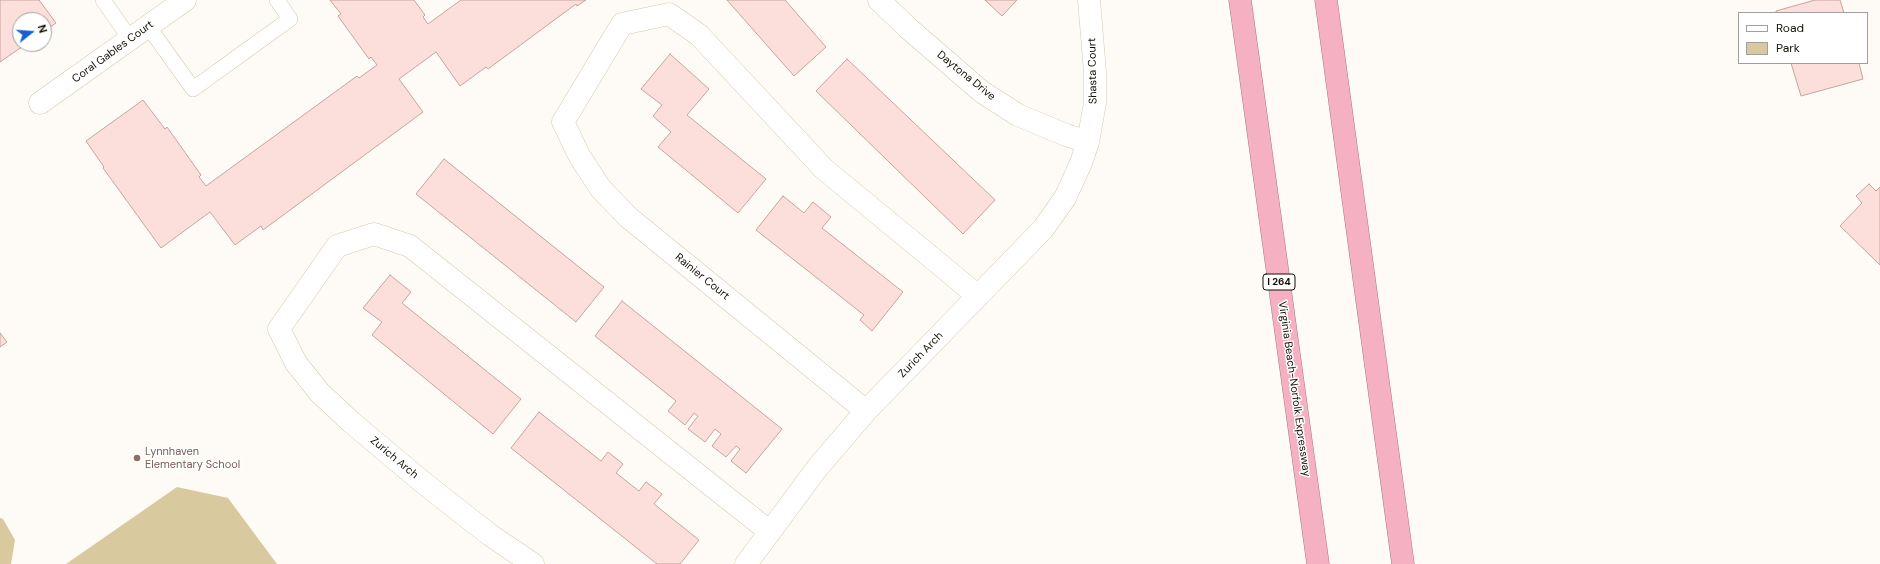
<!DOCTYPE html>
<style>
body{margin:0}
#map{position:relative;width:1880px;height:564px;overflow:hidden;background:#fefbf6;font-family:"DM Sans",sans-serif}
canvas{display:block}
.legend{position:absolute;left:1738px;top:12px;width:130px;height:52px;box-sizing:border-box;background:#fff;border:1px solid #a09f9b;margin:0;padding:5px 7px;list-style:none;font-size:12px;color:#120e05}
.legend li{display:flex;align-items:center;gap:8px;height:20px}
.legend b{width:20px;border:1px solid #a09f9b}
.north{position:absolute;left:12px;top:12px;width:40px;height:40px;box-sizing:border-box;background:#fff;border:1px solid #a09f9b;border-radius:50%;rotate:73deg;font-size:11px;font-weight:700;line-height:16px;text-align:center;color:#120e05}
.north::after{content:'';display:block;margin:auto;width:14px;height:18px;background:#185fca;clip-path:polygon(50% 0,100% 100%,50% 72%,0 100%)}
</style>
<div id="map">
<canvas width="1880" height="564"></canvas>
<ul class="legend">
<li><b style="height:5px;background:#fff"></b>Road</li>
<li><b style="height:11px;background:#d9c99e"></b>Park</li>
</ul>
<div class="north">N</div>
</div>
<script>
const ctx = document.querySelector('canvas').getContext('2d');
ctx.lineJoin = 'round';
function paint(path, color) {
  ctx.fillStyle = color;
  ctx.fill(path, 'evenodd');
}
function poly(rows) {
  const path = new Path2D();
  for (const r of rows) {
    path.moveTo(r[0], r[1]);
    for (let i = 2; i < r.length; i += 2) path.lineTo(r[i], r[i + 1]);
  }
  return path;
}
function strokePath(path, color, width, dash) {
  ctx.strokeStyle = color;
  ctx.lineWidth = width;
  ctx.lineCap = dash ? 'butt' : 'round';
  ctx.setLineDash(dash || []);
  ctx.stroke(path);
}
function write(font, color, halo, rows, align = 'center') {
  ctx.font = font + ' "DM Sans",sans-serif';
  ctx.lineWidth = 3;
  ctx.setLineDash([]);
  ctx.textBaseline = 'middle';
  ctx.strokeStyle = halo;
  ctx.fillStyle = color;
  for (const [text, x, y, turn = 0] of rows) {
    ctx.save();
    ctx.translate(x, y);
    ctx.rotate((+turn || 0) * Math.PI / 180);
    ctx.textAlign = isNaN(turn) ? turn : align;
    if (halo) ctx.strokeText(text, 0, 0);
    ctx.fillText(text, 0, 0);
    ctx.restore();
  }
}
const green = poly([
 [177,487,228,498,277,564,66,564],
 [0,518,3,519,15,540,11,564,0,564]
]);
const building = poly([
 [0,0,39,0,56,23,44,31,44,20,20,20,20,44,26,44,0,62,0,0],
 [330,0,414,0,425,15,423,17,428,24,461,0,586,0,577,6,576,4,488,69,486,67,460,86,436,52,399,79,423,112,263,230,261,226,235,245,210,212,161,248,103,168,104,167,86,141,143,100,165,129,167,127,201,175,199,177,206,186,357,76,359,78,377,65,371,57,369,59,338,16,341,14,330,0],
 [727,0,785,0,826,47,794,76,727,0],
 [985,0,1017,0,1002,16,985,0],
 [1815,0,1840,0,1844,13,1776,13,1776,11,1815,0],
 [670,54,709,89,687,115,766,179,738,213,658,147,671,132,653,116,662,105,641,89,670,54],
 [847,59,995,200,963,234,816,91,847,59],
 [1791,63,1859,63,1863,79,1801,96,1791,63],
 [444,159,604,287,576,322,416,194,444,159],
 [1869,184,1876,191,1880,187,1880,265,1840,226,1862,203,1856,196,1869,184],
 [783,196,804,213,813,202,831,217,822,228,903,292,872,331,860,320,864,315,756,230,783,196],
 [390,275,411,292,402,303,521,399,493,434,372,335,382,322,363,308,390,275],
 [622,301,782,429,746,473,731,461,740,449,736,446,726,457,712,446,721,434,715,429,705,442,688,429,698,416,694,413,685,425,668,411,676,401,595,336,622,301],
 [0,333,7,342,0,347,0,333],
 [539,412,601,461,608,452,623,464,616,473,639,491,646,482,662,494,654,504,699,540,680,564,657,564,511,448,539,412]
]);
const service = poly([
 [103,0,130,39],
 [148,26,193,89,290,19,277,0]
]);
const minor = poly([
 [879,0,908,28,982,92,1018,115,1066,135,1088,142],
 [40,103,185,0],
 [866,411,628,217,601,189,580,157,563,122,622,24,669,14,699,35,824,169,978,296],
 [533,564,490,535,420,480,351,422,319,392,296,363,279,329,337,246,374,234,410,246,770,532],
 [746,564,818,467,866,411,1043,229,1065,198,1081,163,1088,142,1095,103,1095,72,1089,0]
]);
const motorway = poly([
 [1240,0,1318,564],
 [1326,0,1403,564]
]);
const markers = [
 [137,458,4,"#8d6e63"]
];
const shields = [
 [1279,282,32]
];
const shieldNames = [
 ["I 264",1279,282]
];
const streetNames = [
 ["Coral Gables Court",113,52,-36],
 ["Shasta Court",1093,71,-91],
 ["Daytona Drive",966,76,39],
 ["Rainier Court",702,277,39],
 ["Zurich Arch",921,355,-46],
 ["Virginia Beach-Norfolk Expressway",1294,389,82],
 ["Zurich Arch",394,458,40]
];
const educationNames = [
 ["Lynnhaven",145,452],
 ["Elementary School",145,465]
];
paint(green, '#d9c99e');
paint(building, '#fcdfda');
strokePath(building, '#c6a49e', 1);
strokePath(service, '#d5caae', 16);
strokePath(minor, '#d5caae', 23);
strokePath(motorway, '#a67880', 23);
strokePath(service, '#fff', 15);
strokePath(minor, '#fff', 22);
strokePath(motorway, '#f5b1c2', 22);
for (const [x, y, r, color] of markers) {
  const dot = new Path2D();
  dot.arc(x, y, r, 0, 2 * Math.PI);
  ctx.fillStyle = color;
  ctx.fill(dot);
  strokePath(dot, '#fff', 1.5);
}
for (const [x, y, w] of shields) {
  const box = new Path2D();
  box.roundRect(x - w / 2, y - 8, w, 16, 3);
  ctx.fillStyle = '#fff';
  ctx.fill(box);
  strokePath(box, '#120e05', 1);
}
write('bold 10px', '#120e05', null, shieldNames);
write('11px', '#120e05', '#fff', streetNames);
write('11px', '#785e54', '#fff', educationNames, 'left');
</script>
